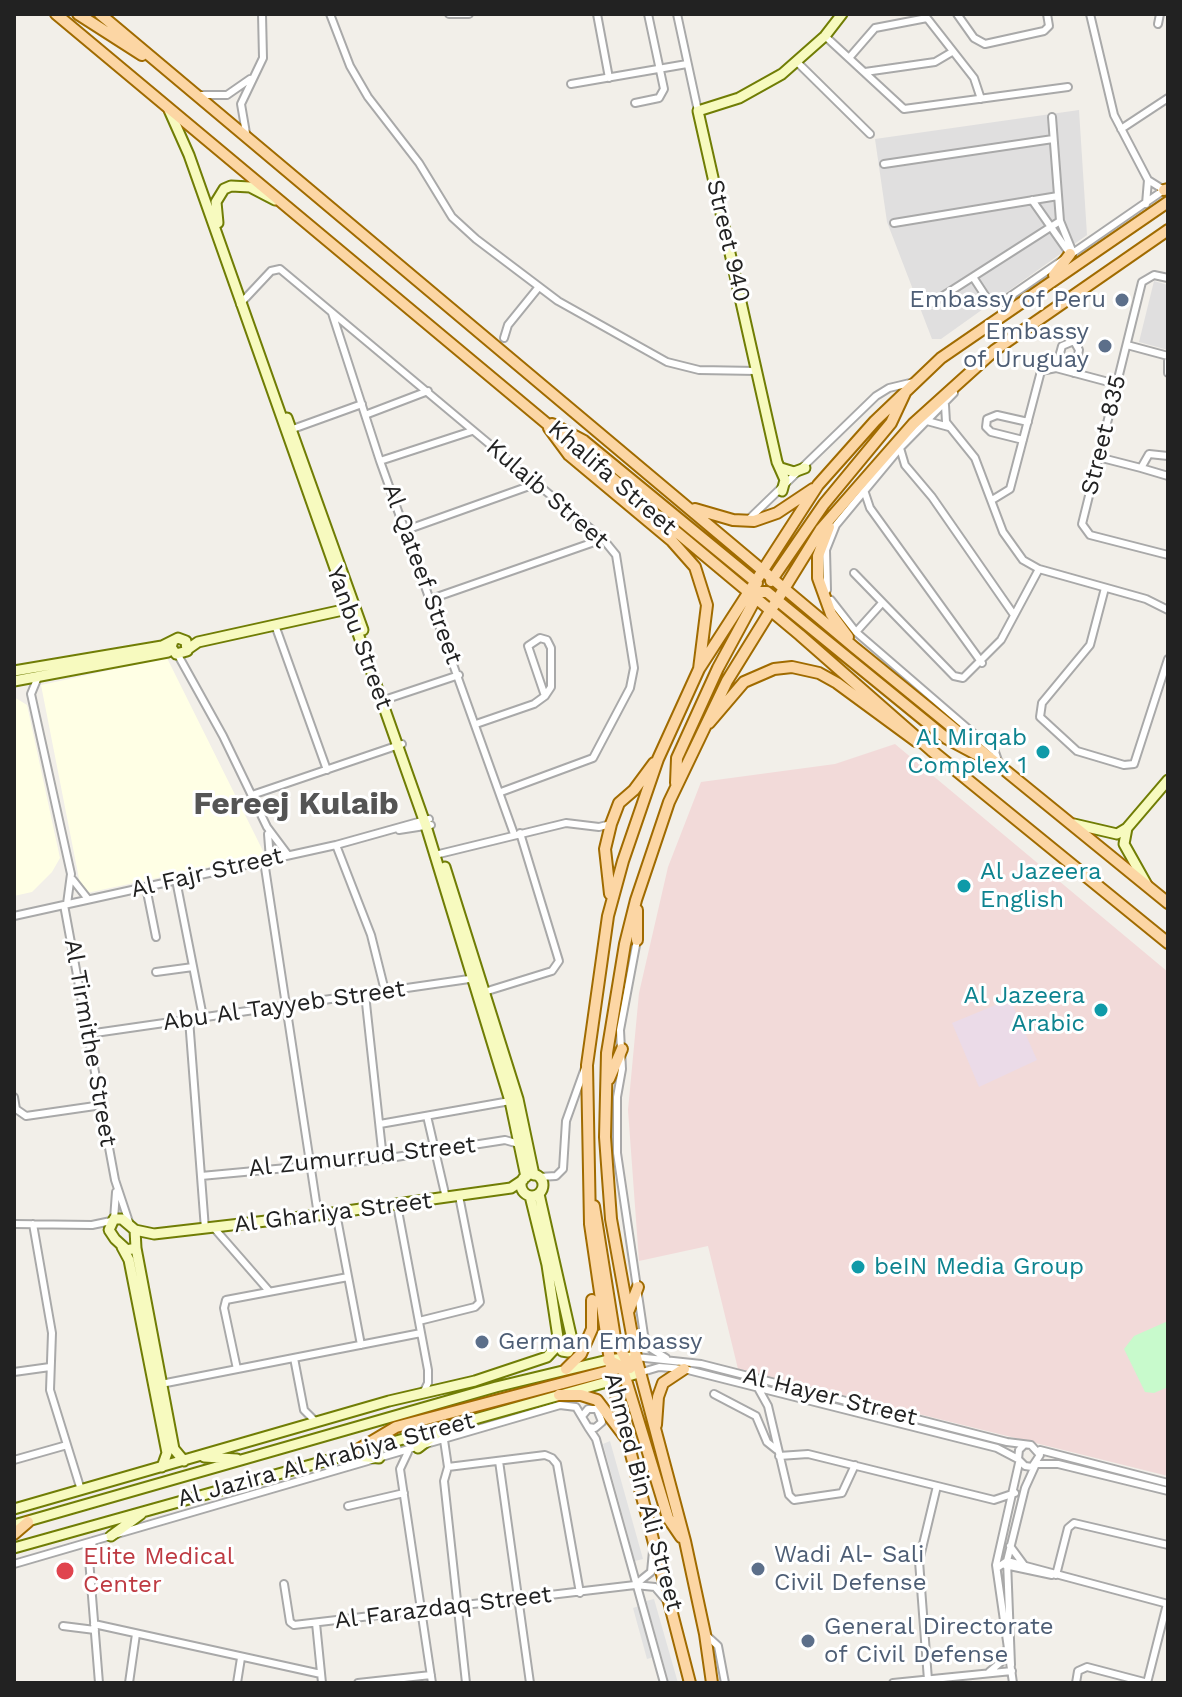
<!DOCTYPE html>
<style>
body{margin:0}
#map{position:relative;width:1182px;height:1697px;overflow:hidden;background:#f2efe9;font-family:"Work Sans",sans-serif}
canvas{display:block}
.frame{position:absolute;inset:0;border:16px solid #222;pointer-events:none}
</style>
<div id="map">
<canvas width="1182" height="1697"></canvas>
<div class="frame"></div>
</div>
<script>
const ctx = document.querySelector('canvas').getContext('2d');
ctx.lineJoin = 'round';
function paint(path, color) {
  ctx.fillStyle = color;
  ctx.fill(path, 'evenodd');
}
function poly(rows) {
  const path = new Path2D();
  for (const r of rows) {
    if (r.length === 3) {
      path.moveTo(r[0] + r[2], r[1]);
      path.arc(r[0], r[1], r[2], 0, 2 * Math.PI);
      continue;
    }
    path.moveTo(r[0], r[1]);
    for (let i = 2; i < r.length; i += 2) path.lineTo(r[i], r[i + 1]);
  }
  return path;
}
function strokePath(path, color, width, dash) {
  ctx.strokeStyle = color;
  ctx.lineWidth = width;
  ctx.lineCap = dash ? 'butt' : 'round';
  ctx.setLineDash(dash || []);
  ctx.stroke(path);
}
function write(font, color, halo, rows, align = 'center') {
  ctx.font = font + ' "Work Sans",sans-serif';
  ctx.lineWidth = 6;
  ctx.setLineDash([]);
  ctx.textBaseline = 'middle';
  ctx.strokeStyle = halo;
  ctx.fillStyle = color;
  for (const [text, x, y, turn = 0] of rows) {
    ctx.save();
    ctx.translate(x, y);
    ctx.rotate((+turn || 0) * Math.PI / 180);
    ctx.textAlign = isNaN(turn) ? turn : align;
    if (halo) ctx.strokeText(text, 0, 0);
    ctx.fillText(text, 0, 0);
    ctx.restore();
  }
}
const residential = poly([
 [1079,110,1087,235,941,339,932,339,887,222,875,139],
 [1154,281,1168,285,1168,350,1139,342]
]);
const commercial = poly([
 [895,744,1168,972,1168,1476,738,1369,708,1246,639,1261,628,1110,639,993,668,867,701,782,835,764]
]);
const industrial = poly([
 [1010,999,1037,1060,979,1087,952,1023]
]);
const education = poly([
 [167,658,265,855,82,894,41,685],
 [14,697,27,705,60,858,52,872,32,892,14,896]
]);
const park = poly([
 [1168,1321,1168,1387,1154,1393,1145,1392,1124,1349,1134,1336]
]);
const parking = poly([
 [610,1441,643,1559,635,1561,603,1444],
 [654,1599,678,1683,669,1683,646,1601],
 [639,1606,654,1657,647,1659,633,1608]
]);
const street = poly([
 [330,14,350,66,368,97,419,163,452,217,476,239,558,301,667,362,699,370,757,371],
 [449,14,469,14],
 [597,14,609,78],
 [677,14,698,111],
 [957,14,974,38,985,44,1044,31,1049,26,1047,14],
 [1090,14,1114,115,1148,180,1164,190],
 [1158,24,1160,14],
 [825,36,904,109,1068,87],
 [849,58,875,28,927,18,974,78,981,99],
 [798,63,870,134],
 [865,72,935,62,952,52],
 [571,84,687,64],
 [199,95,227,95,250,79],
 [635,103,659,98,664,89,648,14],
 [1052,117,1060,221,1073,253],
 [1121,129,1168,98],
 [246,133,241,104,263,58,262,14],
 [884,164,1053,139],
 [1032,200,1070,254],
 [1146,204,1148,180],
 [894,223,1058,196],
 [973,277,988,300,999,304,1164,190],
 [1168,278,1154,275,1142,282,1082,524,1090,535,1168,555],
 [932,303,1060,221],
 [240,304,271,271,280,269,603,539,616,555,634,668,630,688,593,758,501,792],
 [332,313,380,461,514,834],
 [504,338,508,325,538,288],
 [1127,345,1168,356],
 [1168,361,1168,373],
 [1056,368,1062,346,1074,341,1079,350,1074,373],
 [945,405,946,422,975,458,1003,532,1023,560,1039,569,1146,599,1168,610],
 [365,415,428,391],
 [927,421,949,427],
 [290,430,362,404],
 [1023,440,991,432,986,427,987,419,997,415,1028,422],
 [900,448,905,465,932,497,1014,615],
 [1168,456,1149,454,1141,468,1168,476],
 [1098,457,1141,468],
 [380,461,472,431],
 [864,490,870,508,982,663],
 [992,500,1010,489,1041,371,1056,368,1116,384],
 [747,521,876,396,889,388,914,382],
 [406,530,535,484],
 [854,573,954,676,963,678,1001,640,1039,569],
 [1105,588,1090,645,1042,703,1040,717,1077,751,1124,765,1134,764,1168,659],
 [827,590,826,550,836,525,900,448,954,393],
 [431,599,603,539],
 [831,600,856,632,995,752,1000,766],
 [275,625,327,770],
 [856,632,882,603],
 [178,655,223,736,267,827,288,855],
 [38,677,31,694,71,874,67,904],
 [381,701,459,675],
 [476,724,534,704,545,696,551,687,551,648,547,640,540,638,528,646,545,696],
 [252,795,402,744],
 [399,830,431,825],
 [268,834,270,859],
 [336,845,371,935,385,991],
 [435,855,566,823,599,827,611,824],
 [264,861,318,1215],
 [73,880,88,899],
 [176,880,203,1017],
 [146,887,156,937],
 [64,905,115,1180,129,1222],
 [14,916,336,845,429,819],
 [637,940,620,1030,622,1069,617,1097,617,1153,644,1335,650,1348,666,1358],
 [156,972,193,967],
 [481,993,552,971,559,961,520,833],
 [365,994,383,1159],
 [189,1019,205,1229],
 [88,1034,476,978],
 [14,1097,16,1109,26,1116,102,1105],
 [427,1116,446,1198],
 [380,1124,510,1101],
 [201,1176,383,1159,505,1140,519,1144],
 [539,1177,556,1176,563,1169,566,1121,585,1068],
 [397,1205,428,1370,428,1383,423,1393],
 [336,1213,361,1345],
 [114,1219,116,1192],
 [14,1224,92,1225,111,1221],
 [33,1224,52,1333,50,1390,81,1490],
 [214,1228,269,1291],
 [419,1321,475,1307,480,1302,459,1196],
 [636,1357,701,1364,1007,1442,1031,1445,1040,1455,1032,1467,1025,1466,1018,1459,1019,1450,1024,1445],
 [294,1358,304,1410,316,1422],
 [237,1369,224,1308,226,1300,348,1277],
 [14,1372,50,1367],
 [639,1373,659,1367,684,1369,997,1448,1018,1459],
 [161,1384,421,1333],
 [758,1388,768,1406,789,1495,794,1500,842,1493,855,1465],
 [714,1394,756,1416,767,1442,777,1450],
 [588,1427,596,1439,664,1683],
 [444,1440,448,1467,444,1481,466,1683],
 [1040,1450,1168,1483],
 [408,1452,400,1469,432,1683],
 [779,1456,808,1454,994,1500,1015,1493],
 [14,1460,67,1445],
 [499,1461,530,1683],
 [1037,1464,1058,1464,1168,1491],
 [448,1467,545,1455,552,1458,557,1464,580,1593],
 [348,1506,404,1493],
 [93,1541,89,1559,99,1683],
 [1010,1546,1024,1565],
 [14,1564,560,1405,576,1407,588,1427,595,1428,602,1422,597,1409,588,1409,583,1415],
 [1005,1565,1052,1575],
 [997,1568,1007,1561,1168,1604],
 [1056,1575,1068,1528,1074,1523,1168,1545],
 [284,1584,290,1622,294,1625,635,1585,655,1587,667,1601],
 [636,1584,651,1572,653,1551],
 [316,1623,322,1683],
 [94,1624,321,1674],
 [63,1626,95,1630],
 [705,1634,718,1646,725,1683],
 [1011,1665,1007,1561,1025,1488,1035,1466],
 [989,1672,1001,1662,1006,1650],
 [928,1680,919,1561,937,1486],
 [129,1683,136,1634],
 [237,1683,241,1658],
 [358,1683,431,1675],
 [893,1683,1012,1671],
 [1013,1683,996,1565,1019,1463],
 [1076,1683,1078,1671,1087,1667,1148,1683],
 [1147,1683,1167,1604]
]);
const secondary = poly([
 [169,110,189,155,426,826,510,1101,526,1177],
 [218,223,216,202,224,189,231,186,250,187,275,200],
 [287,418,363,630],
 [781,468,794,472,805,468],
 [782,491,785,480,777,462,698,111,739,98,782,74,825,36,842,14],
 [188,649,198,642,352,608],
 [14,671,162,646,178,638,186,641,187,651,176,654,171,647,173,641],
 [14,681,168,652],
 [1074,824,1117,834,1127,828,1168,780],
 [1127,828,1124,844,1147,885],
 [445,867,518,1099,534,1175],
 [532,1185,11],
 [530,1196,547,1265,559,1344,562,1351,568,1352,573,1344,539,1194],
 [114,1219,122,1219,135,1230,136,1248,127,1250,115,1239,109,1230,114,1219],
 [135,1230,154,1234,318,1215,511,1188,523,1180],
 [122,1247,129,1260,167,1453,162,1467],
 [136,1248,174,1449,184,1461],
 [418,1448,440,1431],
 [343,1455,379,1458],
 [204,1457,237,1459],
 [14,1509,389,1401,475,1381,547,1357,559,1344],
 [14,1525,496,1387,608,1360,632,1357],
 [111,1536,141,1514],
 [14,1548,639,1373]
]);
const primary = poly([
 [56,14,800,635,931,750,1168,943],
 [78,14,142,55],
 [100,14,855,648,1168,903],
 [1164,190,1168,189],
 [1054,275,1070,254],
 [552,424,584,441,757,583],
 [549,428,569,455,672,541,695,567,707,605,699,669],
 [695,509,733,520,754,521,777,513,813,489],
 [829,527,818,556,818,578,831,614,848,637],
 [771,581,824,504,891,423,905,393],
 [747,592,767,592,946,738,976,754],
 [709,723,744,682,774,669,792,667,819,673,837,683,916,741],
 [676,783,677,758,718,668,758,594],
 [610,894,605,849,611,824,619,803,634,790,654,763],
 [637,910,637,940],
 [609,1079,622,1049],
 [594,1206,615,1338,630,1368],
 [629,1310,638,1287],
 [608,1360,622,1367,668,1518,681,1537],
 [566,1369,581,1354,592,1329,592,1300],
 [559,1395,581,1395,597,1400,625,1437],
 [656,1425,658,1397,663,1383,684,1369],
 [359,1449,396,1427,624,1367,636,1357],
 [14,1534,28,1522],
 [690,1683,614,1388,590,1224,587,1065,608,916,623,861,658,759,699,669,818,485,875,421,941,358,1168,202],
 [712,1683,705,1634,685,1541,636,1357,611,1219,605,1137,607,1053,625,944,636,900,669,802,727,681,821,529,913,424,995,350,1168,230]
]);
const markers = [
 [1122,300,8,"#5c6f8a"],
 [1105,346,8,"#5c6f8a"],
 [1043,752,8,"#0f9aa8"],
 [964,886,8,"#0f9aa8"],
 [1101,1010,8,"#0f9aa8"],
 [858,1267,8,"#0f9aa8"],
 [482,1342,8,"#5c6f8a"],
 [758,1569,8,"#5c6f8a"],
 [65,1571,10,"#e0444e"],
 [808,1641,8,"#5c6f8a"]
];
const streetNames = [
 ["Street 940",728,241,77],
 ["Street 835",1104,435,-76],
 ["Khalifa Street",612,478,41],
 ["Kulaib Street",547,494,41],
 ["Al Qateef Street",422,574,70],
 ["Yanbu Street",359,638,70],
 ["Al Fajr Street",207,873,-13],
 ["Abu Al Tayyeb Street",284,1006,-8],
 ["Al Tirmithe Street",90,1043,80],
 ["Al Zumurrud Street",362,1157,-6],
 ["Al Ghariya Street",333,1213,-7],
 ["Al Hayer Street",830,1397,14],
 ["Al Jazira Al Arabiya Street",326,1460,-15],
 ["Ahmed Bin Ali Street",643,1492,75],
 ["Al Farazdaq Street",443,1608,-7]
];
const serviceNames = [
 ["Embassy of Peru",1106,300,"right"],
 ["Embassy",1089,332,"right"],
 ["of Uruguay",1089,360,"right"],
 ["German Embassy",498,1342],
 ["Wadi Al- Sali",774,1555],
 ["Civil Defense",774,1583],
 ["General Directorate",824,1627],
 ["of Civil Defense",824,1655]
];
const cultureNames = [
 ["Al Mirqab",1027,738],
 ["Complex 1",1027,766],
 ["Al Jazeera",980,872,"left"],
 ["English",980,900,"left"],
 ["Al Jazeera",1085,996],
 ["Arabic",1085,1024],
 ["beIN Media Group",874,1267,"left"]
];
const healthNames = [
 ["Elite Medical",83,1557],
 ["Center",83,1585]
];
const districtNames = [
 ["Fereej Kulaib",296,805]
];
paint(residential, '#e0dfdf');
paint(commercial, '#f2dad9');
paint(industrial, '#ebdbe8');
paint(education, '#ffffe5');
paint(park, '#c8facc');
paint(parking, '#e2e2e2');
strokePath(street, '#a9a9a9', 10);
strokePath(secondary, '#707d05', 13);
strokePath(primary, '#a06b00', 14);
strokePath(street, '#fff', 6);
strokePath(secondary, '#f7fabf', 9);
strokePath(primary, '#fcd6a4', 10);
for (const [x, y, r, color] of markers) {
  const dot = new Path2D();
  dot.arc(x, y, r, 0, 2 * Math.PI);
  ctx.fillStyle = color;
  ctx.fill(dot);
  strokePath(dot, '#fff', 3);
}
write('24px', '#222', '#fff', streetNames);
write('24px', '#4e5e75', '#fff', serviceNames, 'left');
write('24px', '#0d838f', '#fff', cultureNames, 'right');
write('24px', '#be3a42', '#fff', healthNames, 'left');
write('bold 32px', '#555', '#fff', districtNames);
</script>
